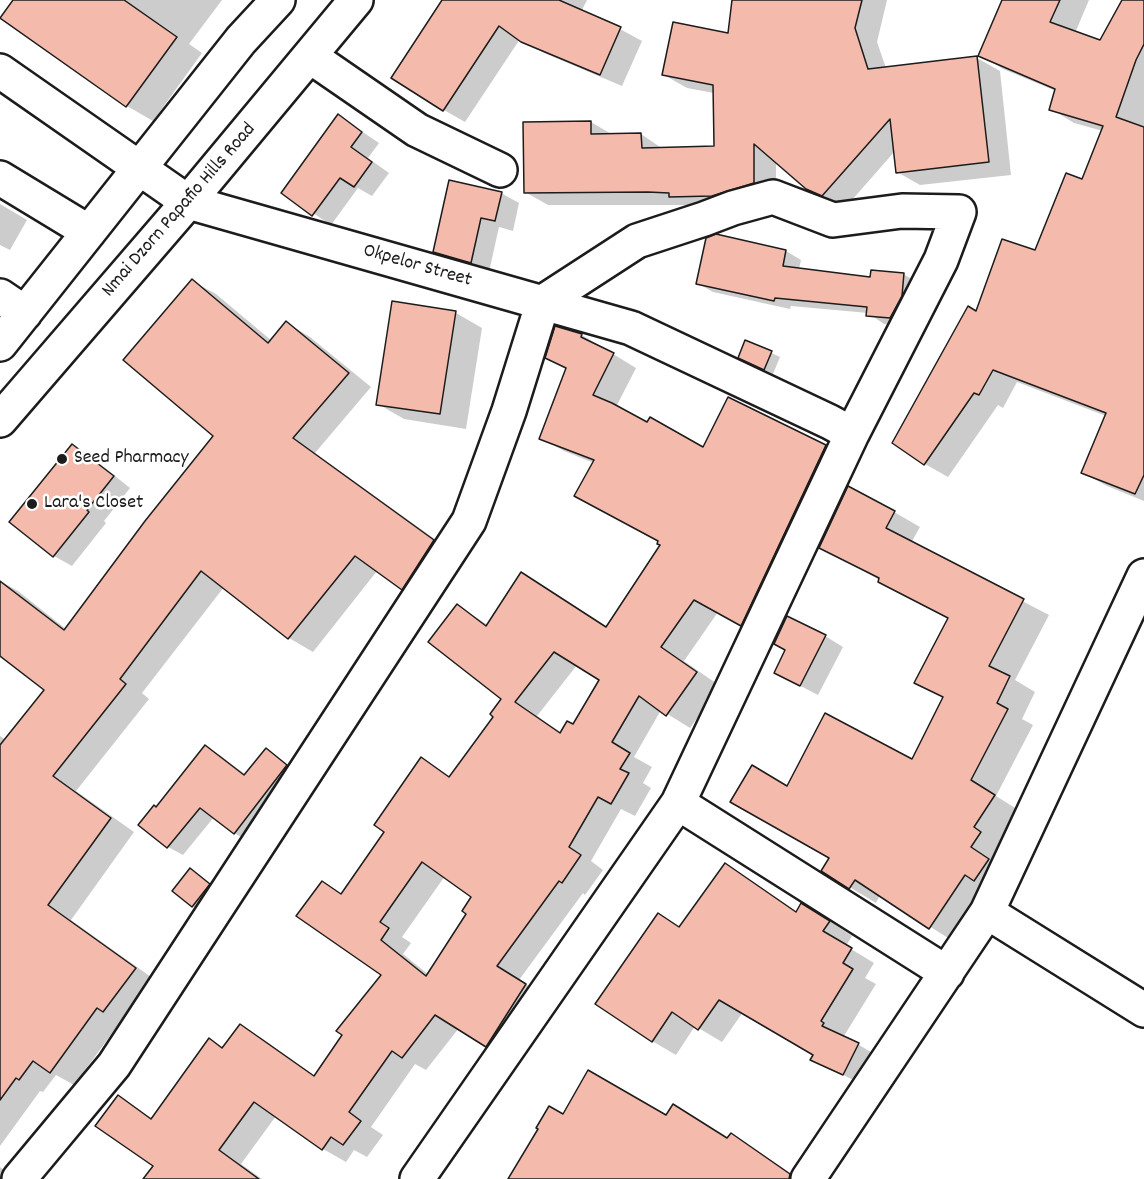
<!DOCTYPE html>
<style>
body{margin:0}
canvas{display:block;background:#fff}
</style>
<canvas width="1144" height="1179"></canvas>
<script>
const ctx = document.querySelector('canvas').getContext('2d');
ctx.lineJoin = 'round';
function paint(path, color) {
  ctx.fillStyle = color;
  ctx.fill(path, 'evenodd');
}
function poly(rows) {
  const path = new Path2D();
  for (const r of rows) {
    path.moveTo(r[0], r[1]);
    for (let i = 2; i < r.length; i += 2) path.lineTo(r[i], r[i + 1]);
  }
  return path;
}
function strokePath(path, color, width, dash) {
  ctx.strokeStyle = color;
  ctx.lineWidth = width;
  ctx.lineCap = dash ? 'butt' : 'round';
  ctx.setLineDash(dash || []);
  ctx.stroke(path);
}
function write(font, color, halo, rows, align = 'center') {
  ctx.font = font + ' Dekko,sans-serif';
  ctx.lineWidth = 5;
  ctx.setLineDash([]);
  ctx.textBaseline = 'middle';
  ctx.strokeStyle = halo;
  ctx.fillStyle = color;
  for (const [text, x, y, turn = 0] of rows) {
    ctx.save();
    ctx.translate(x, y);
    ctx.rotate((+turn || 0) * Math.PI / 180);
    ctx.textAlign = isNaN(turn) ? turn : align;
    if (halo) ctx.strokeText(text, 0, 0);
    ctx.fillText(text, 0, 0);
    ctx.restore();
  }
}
const shadow = poly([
 [15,0,222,0,189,44,202,53,153,121,127,106,2,18],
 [444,0,587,0,581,12,620,29,642,41,622,86,544,53,520,39,465,122,444,110],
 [733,0,887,0,877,42,886,68,977,58,1000,71,1011,175,920,185,897,172,895,151,845,208,830,202,807,188,776,161,776,195,693,209,687,205,548,205,525,192,591,122,613,135,641,134,663,149,716,147,714,93,687,88,664,75,730,35],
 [1004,0,1089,0,1075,33,1101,42,1123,0,1144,0,1144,501,1107,486,1083,473,1106,416,1017,382,1003,408,998,405,948,477,925,464,977,313,1036,252,1083,181,1103,131,1074,123,1051,109,1056,91,1003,69,980,55],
 [339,116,379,143,368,158,389,173,372,196,358,188,331,225,283,193],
 [501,193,519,203,513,231,499,227,489,272,453,262,435,251],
 [0,204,27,220,10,250,0,245],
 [786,251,801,260,799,269,871,279,903,274,919,283,906,326,884,324,868,313,791,306,790,309,713,292,697,283],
 [192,281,216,294,272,341,287,323,310,337,371,387,315,453,457,555,426,602,377,571,313,652,289,638,224,587,142,693,149,699,76,791,134,832,71,920,158,982,127,1025,121,1021,74,1085,56,1075,43,1092,40,1091,0,1146,0,736,6,740,46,690,0,654,0,581,18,591,66,629,215,436],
 [393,303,456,313,482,328,466,429,404,419,378,404],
 [556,328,582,335,636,368,616,407,648,424,704,449,729,399,849,459,764,638,718,612,684,661,720,686,690,728,661,710,634,757,652,767,643,783,651,788,635,816,621,809,591,861,603,870,585,895,583,893,519,980,548,998,510,1059,459,1028,426,1070,415,1064,371,1127,383,1135,367,1157,354,1150,346,1162,323,1149,276,1116,241,1164,262,1179,158,1179,155,1165,118,1097,153,1119,210,1040,224,1048,240,1026,263,1039,315,1076,383,975,322,883,343,895,386,832,422,759,451,777,495,716,503,698,458,606,488,625,544,587,607,628,662,545,594,463,564,451,541,438,568,369,547,357],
 [577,665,601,680,574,726,562,733,537,716],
 [445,876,473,897,468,914,429,975,403,954,411,943,402,937],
 [746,341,780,357,773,374,748,362],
 [72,446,90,456,130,488,104,521,106,523,72,566,54,556,11,522],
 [894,512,920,527,911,543,1049,615,1015,680,1035,692,1022,719,1033,725,996,796,1020,811,999,843,1006,848,956,943,880,895,876,903,823,871,831,858,788,788,913,761,944,698,916,682,949,619,821,547],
 [825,636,843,647,818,695,793,682,787,650],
 [206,747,221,756,246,775,266,750,302,775,250,842,234,833,214,817,183,855,168,847,157,809],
 [725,865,797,912,825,918,852,936,846,946,874,963,865,978,876,984,844,1036,881,1058,867,1087,812,1059,815,1054,743,1012,722,1042,695,1026,676,1055,652,1041,658,915,681,928],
 [190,870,217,890,201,910,192,906],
 [674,1106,728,1139,731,1135,755,1149,799,1179,510,1179,564,1116,666,1117],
 [0,1167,11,1175,8,1179,0,1179]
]);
const building = poly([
 [13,0,124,0,177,37,126,107,0,18,13,0],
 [442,0,559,0,621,27,600,75,521,42,499,26,443,111,391,78,442,0],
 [732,0,862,0,855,28,868,69,977,56,989,162,896,173,890,119,822,196,806,189,754,144,754,183,712,196,669,197,669,193,648,192,524,193,523,122,591,121,591,134,641,133,642,148,714,146,713,85,662,75,673,22,728,33,732,0],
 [1002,0,1060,0,1050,22,1100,40,1122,0,1144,0,1144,44,1136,60,1116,117,1144,127,1144,475,1135,494,1081,473,1106,413,993,370,979,395,974,393,924,465,892,443,968,306,976,311,1002,239,1035,250,1066,173,1082,179,1103,126,1049,110,1055,89,978,56,1002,0],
 [338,114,362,132,351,147,372,162,354,187,340,178,312,216,281,193,338,114],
 [449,180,502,192,495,221,481,218,471,263,433,252,449,180],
 [716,234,786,250,783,266,870,277,871,270,904,273,902,296,890,318,866,316,867,307,775,298,774,301,696,284,706,238,716,234],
 [192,279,268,343,286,321,349,373,293,438,434,540,402,590,355,556,288,639,201,571,120,679,126,684,53,776,111,818,48,905,136,968,103,1012,97,1008,50,1073,33,1061,19,1080,16,1078,0,1100,0,745,44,690,0,656,0,581,64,630,145,521,213,436,123,360,192,279],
 [392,301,456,311,440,414,376,405,392,301],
 [555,326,582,334,581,337,614,353,593,395,612,403,647,422,650,417,703,447,728,397,826,445,741,626,694,600,661,647,697,672,666,716,639,696,612,742,630,753,620,769,629,773,611,804,598,797,569,847,581,855,562,883,559,881,497,966,526,984,486,1047,435,1015,402,1058,392,1051,349,1112,361,1121,343,1145,331,1137,322,1150,254,1102,219,1150,259,1179,143,1179,153,1166,95,1126,118,1095,151,1119,209,1038,222,1048,240,1024,314,1076,342,1035,336,1031,381,975,296,916,322,881,341,894,384,832,374,825,421,757,449,777,493,717,490,714,501,699,428,642,457,604,486,626,521,572,606,627,660,545,657,544,658,541,574,496,594,460,539,439,566,368,545,358,555,326],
 [554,652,599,680,573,724,567,721,560,733,515,702,554,652],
 [422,862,471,897,462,911,466,914,426,976,381,940,389,928,380,922,422,862],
 [745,340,772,351,764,370,738,358,745,340],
 [72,444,114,476,87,510,89,512,53,557,9,522,72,444],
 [848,486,895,511,886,528,1024,599,989,666,1010,676,997,703,1008,709,971,780,995,795,974,827,981,832,971,847,989,859,974,881,965,875,929,929,855,880,849,889,821,871,829,858,730,802,752,765,787,786,825,713,912,759,943,697,914,683,948,618,878,582,879,578,819,548,848,486],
 [787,616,826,635,800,686,774,673,785,650,774,644,787,616],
 [205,745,244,775,266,748,287,765,234,834,200,808,167,848,138,825,154,805,156,807,205,745],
 [725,863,796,912,801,903,830,921,823,931,852,948,843,963,853,969,821,1021,824,1023,822,1026,859,1043,843,1075,810,1060,813,1055,719,1000,698,1030,672,1012,652,1042,595,1004,658,913,679,927,725,863],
 [190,868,210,884,192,907,172,891,190,868],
 [588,1070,666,1115,673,1104,727,1138,731,1133,790,1174,789,1179,508,1179,538,1129,536,1128,549,1106,563,1114,588,1070]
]);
const minor = poly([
 [311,57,417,130,500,170],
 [0,71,188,202,631,328,830,422,852,434],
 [0,178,89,232],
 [0,296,25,313],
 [0,344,241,40,278,0],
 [0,420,188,202,356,0],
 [678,803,947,973],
 [987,912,1144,1010],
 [19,1179,114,1065,469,521,509,411,543,302,637,241,704,219,733,208,773,197,833,220,902,211,959,212,941,260,852,434,678,803,417,1179],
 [808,1179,987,912,1144,576]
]);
const markers = [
 [62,459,6,"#1c1c1c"],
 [32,504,6,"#1c1c1c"]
];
const streetNames = [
 ["Nmai Dzorn Papafio Hills Road",180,211,-49],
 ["Okpelor Street",417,267,16]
];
const poiNames = [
 ["Seed Pharmacy",74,459],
 ["Lara's Closet",44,504]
];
paint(shadow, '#0003');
paint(building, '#f4bbac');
strokePath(building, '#1c1c1c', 1.5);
strokePath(minor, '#1c1c1c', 38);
strokePath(minor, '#fff', 33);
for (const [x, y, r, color] of markers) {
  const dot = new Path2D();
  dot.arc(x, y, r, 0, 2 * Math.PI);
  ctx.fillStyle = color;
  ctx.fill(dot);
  strokePath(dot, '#fff', 2);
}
write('20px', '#1c1c1c', '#fff', streetNames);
write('20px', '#1c1c1c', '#fff', poiNames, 'left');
</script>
